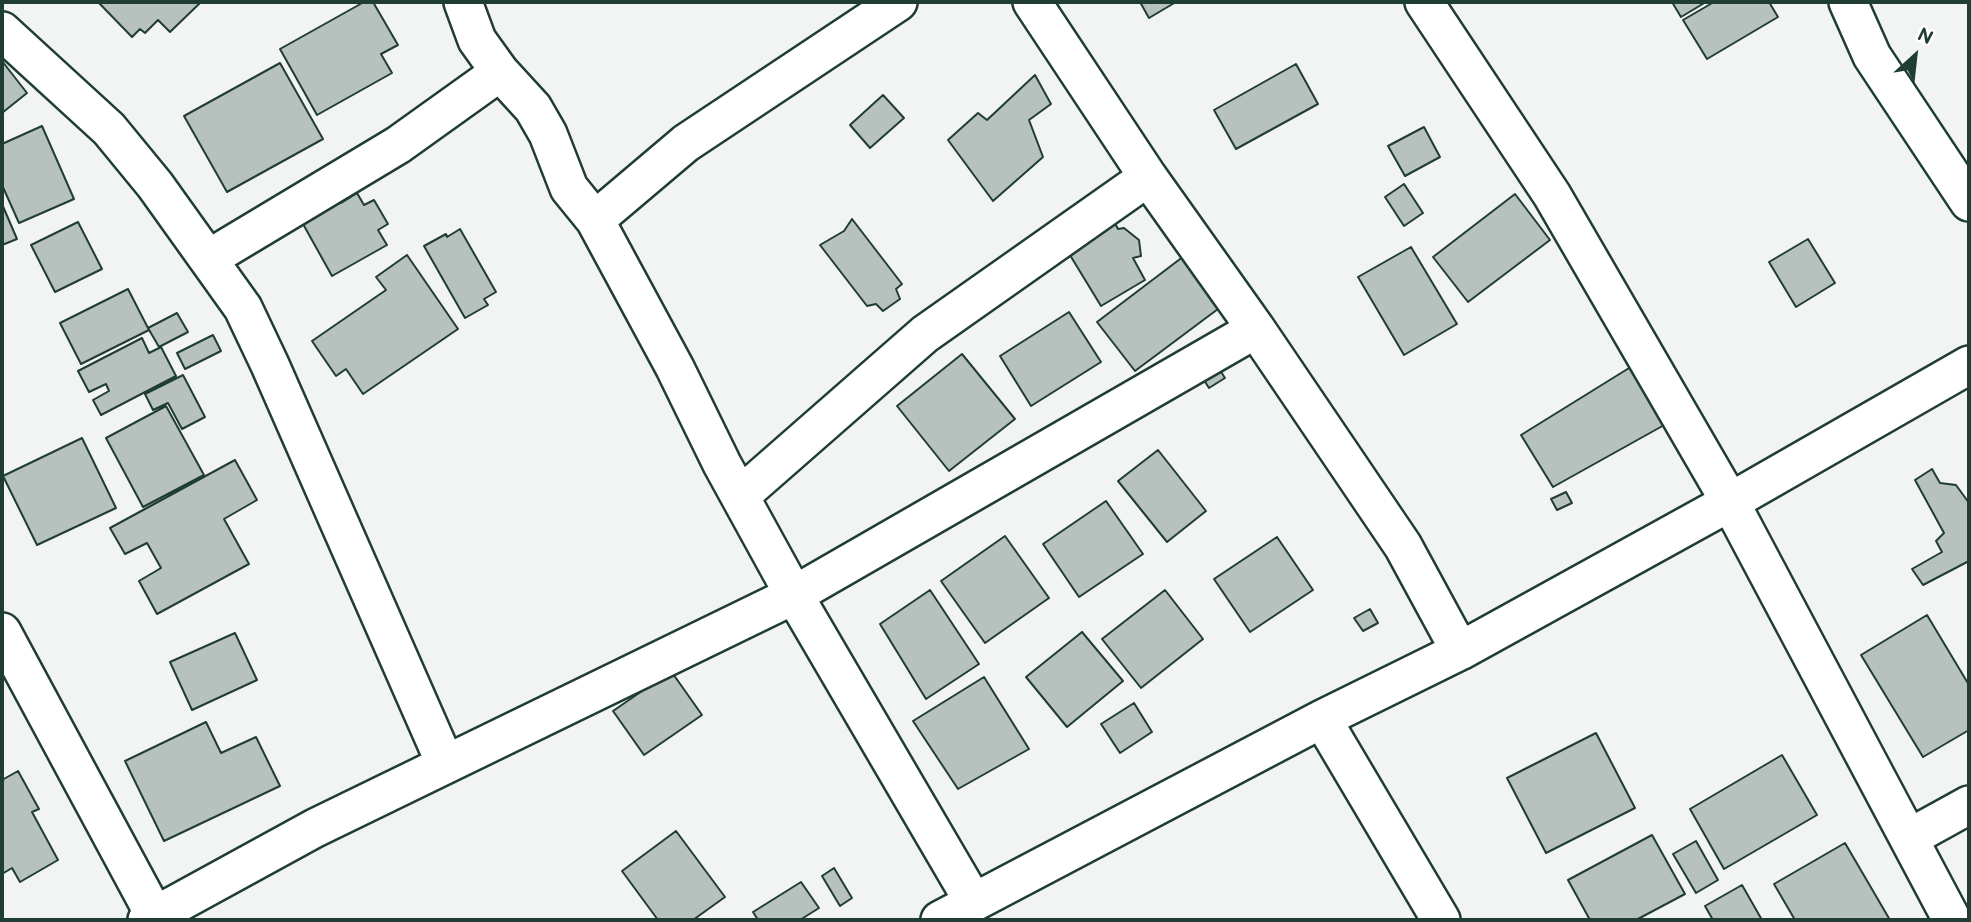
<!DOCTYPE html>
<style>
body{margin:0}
#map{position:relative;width:1971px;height:922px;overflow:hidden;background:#f2f3f3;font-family:"Balsamiq Sans",sans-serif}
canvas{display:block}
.frame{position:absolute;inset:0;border:4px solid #1f3d34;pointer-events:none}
.north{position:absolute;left:1880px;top:21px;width:70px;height:70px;-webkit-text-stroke:5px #fff;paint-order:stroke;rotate:27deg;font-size:19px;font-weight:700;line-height:28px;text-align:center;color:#1f3d34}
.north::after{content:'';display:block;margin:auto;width:24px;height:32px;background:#1f3d34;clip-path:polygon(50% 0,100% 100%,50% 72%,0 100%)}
</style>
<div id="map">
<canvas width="1971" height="922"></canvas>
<div class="frame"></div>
<div class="north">N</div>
</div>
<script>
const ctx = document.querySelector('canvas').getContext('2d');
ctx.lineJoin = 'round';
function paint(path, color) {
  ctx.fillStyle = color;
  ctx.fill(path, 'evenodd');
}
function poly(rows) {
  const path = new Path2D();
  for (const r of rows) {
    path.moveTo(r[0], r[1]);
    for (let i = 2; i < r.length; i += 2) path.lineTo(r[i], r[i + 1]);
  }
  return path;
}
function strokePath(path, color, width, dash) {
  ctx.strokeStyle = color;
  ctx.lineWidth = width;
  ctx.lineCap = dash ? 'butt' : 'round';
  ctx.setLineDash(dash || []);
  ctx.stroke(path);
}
const building = poly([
 [98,2,201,2,170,32,158,20,145,33,140,29,132,37,98,2],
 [364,2,373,2,398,45,381,54,392,73,317,115,280,49,364,2],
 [1140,2,1176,2,1149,18,1140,2],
 [1672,2,1706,2,1681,17,1672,2],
 [1714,2,1769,2,1778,17,1707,59,1683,20,1714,2],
 [2,61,27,93,2,113,2,61],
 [280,63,323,139,227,192,184,116,280,63],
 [1296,64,1318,104,1236,149,1214,110,1296,64],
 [1035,75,1051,104,1029,120,1043,157,993,201,948,140,978,113,987,120,1035,75],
 [883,95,904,118,870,148,850,125,883,95],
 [42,126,74,199,19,223,2,185,2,144,42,126],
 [1424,127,1440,157,1405,176,1388,146,1424,127],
 [1404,184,1423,213,1404,226,1385,197,1404,184],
 [357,193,364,205,374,200,388,224,378,230,387,245,332,276,298,215,336,194,341,203,357,193],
 [1515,194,1550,240,1468,302,1433,257,1515,194],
 [2,204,17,239,2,245,2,204],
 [1111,216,1118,229,1124,228,1139,240,1141,256,1133,258,1145,280,1101,306,1062,242,1111,216],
 [852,219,902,284,896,289,900,299,883,311,876,304,867,306,820,245,844,231,852,219],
 [78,222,102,269,55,292,31,245,78,222],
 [460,229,496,292,484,299,488,305,465,318,424,246,446,234,447,237,460,229],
 [1808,239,1835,283,1796,307,1769,262,1808,239],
 [1411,247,1457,324,1404,355,1358,277,1411,247],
 [407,255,458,329,363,394,346,369,336,376,312,341,386,290,376,277,407,255],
 [1184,256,1222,306,1135,371,1097,322,1184,256],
 [128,289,149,330,81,364,60,323,128,289],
 [1069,312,1101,362,1031,406,1000,356,1069,312],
 [177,313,188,332,159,347,148,328,177,313],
 [213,335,221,351,185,369,177,353,213,335],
 [142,338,149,353,161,347,176,376,101,415,93,400,109,391,106,384,89,392,78,371,142,338],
 [962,354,1015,419,949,471,897,406,962,354],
 [1642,360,1675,419,1553,487,1521,435,1642,360],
 [1218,367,1225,378,1209,388,1202,377,1218,367],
 [183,375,205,417,182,429,168,403,153,410,145,394,183,375],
 [166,406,204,475,143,507,106,438,166,406],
 [82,438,116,508,37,545,3,476,82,438],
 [1158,450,1206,511,1167,542,1118,481,1158,450],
 [235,460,257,500,224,519,249,564,157,614,139,581,161,568,147,543,125,554,110,528,235,460],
 [1932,469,1940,483,1956,485,1969,503,1969,561,1923,585,1912,569,1942,552,1936,541,1944,533,1915,480,1932,469],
 [1566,492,1572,503,1557,510,1551,499,1566,492],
 [1106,501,1143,554,1079,597,1043,544,1106,501],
 [1005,536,1049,598,985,643,941,581,1005,536],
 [1277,537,1313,590,1250,632,1214,579,1277,537],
 [930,590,979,664,926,699,880,624,930,590],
 [1165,590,1203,639,1141,688,1102,639,1165,590],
 [1370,609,1378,623,1363,631,1354,618,1370,609],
 [1927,615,1969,685,1969,730,1923,757,1861,655,1927,615],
 [1082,632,1123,681,1067,727,1026,677,1082,632],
 [235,633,257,680,192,710,170,662,235,633],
 [671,671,702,715,644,755,613,711,671,671],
 [984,677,1029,749,958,789,913,721,984,677],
 [1134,703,1152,732,1120,753,1101,724,1134,703],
 [206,722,221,753,256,737,280,786,164,841,125,761,206,722],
 [1596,733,1635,808,1546,853,1507,778,1596,733],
 [1782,755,1817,815,1724,869,1690,809,1782,755],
 [18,771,39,809,32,812,58,860,20,882,12,868,2,874,2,780,18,771],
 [676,831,725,897,693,920,658,920,622,871,676,831],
 [1652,835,1685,894,1636,920,1590,920,1568,880,1652,835],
 [1696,841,1718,880,1696,893,1673,854,1696,841],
 [1845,843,1890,920,1795,920,1774,884,1845,843],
 [834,868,852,898,840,906,822,876,834,868],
 [801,882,819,908,800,920,758,920,753,912,801,882],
 [1742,885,1762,920,1713,920,1705,906,1742,885]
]);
const street = poly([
 [463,2,477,40,500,72,533,108,548,134,569,188,595,220,675,368,722,464,794,595,973,901],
 [1032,2,1148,177,1256,329,1403,546,1460,651],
 [1424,2,1552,195,1730,502,1952,920],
 [1848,2,1872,56,1969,202],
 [2,31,109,129,155,185,243,308,270,365,445,763],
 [595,220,686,143,898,2],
 [208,259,398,145,500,72],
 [740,496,925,334,1148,177],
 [2,632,155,916],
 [1322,719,1460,651,1730,502,1969,365],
 [1909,838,1969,805],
 [147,920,315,828,794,595,1256,329],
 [940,920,1322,719,1441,920]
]);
paint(building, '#b7c1bd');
strokePath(building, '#1f3d34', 2);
strokePath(street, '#1f3d34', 42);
strokePath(street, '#fff', 37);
</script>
